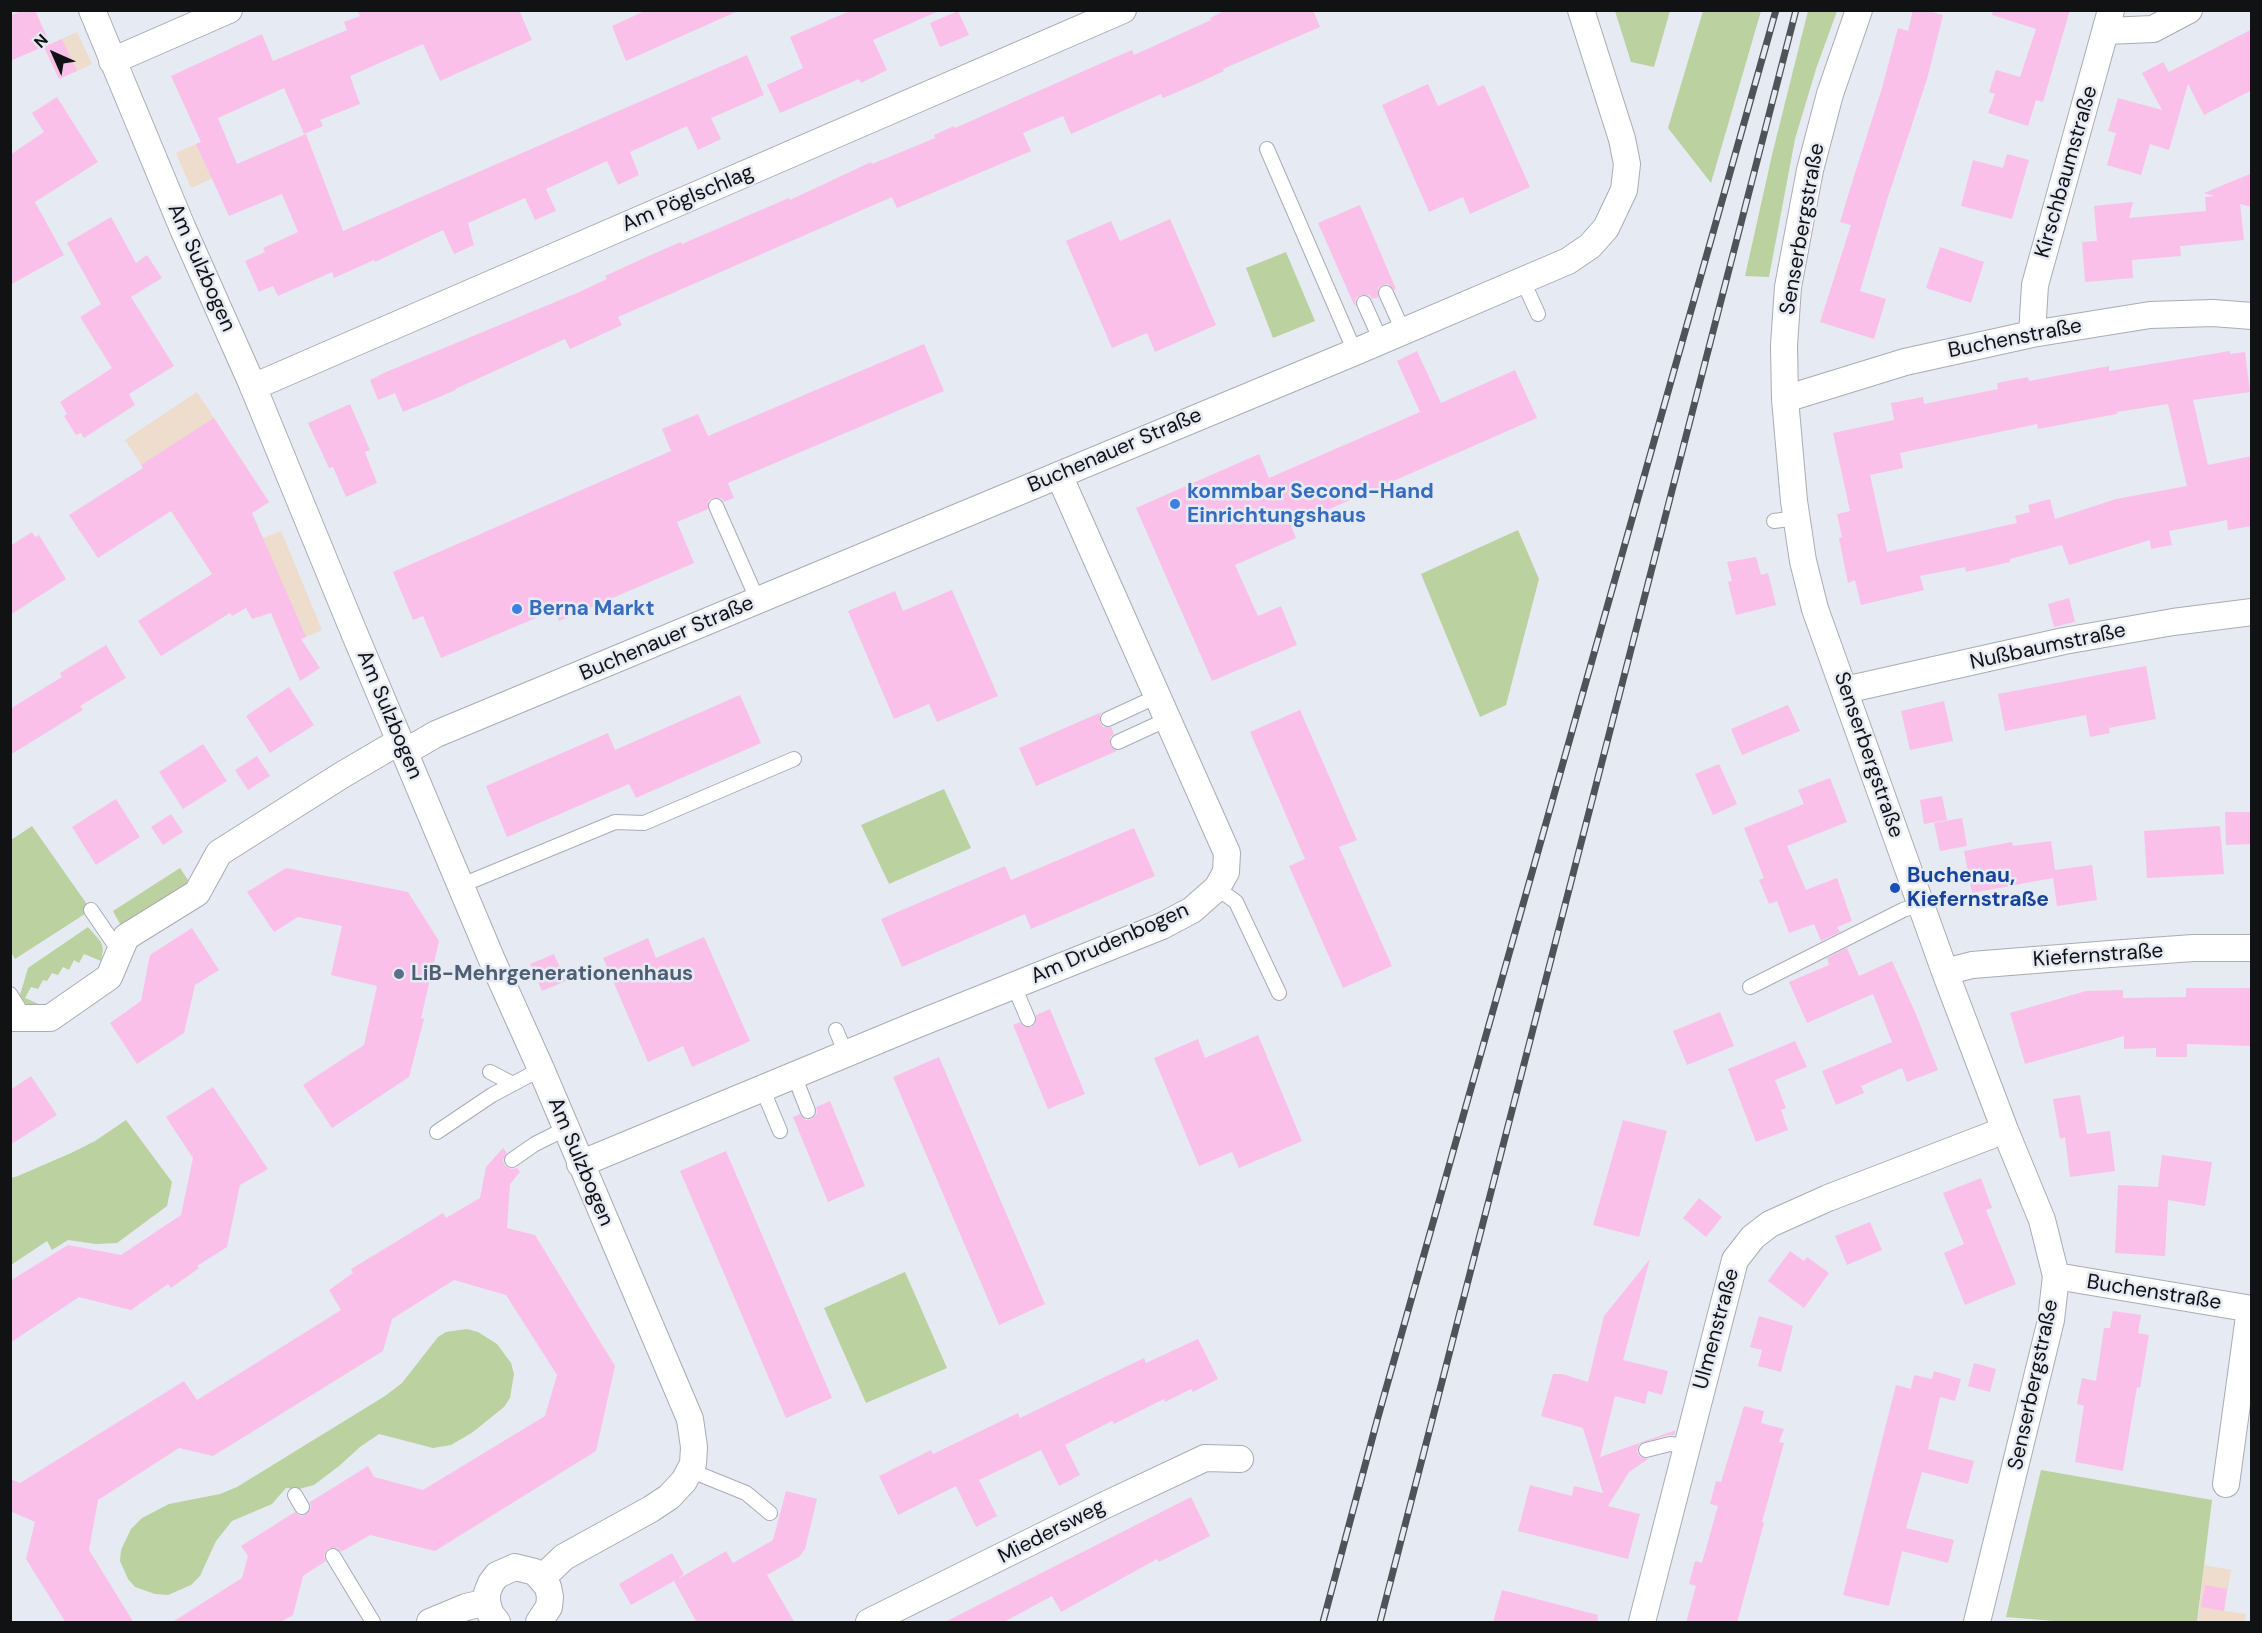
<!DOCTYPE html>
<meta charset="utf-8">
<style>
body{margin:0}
#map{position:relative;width:2262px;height:1633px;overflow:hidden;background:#e6eaf2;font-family:"DM Sans",sans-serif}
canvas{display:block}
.frame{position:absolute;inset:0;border:12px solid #101214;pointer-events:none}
.north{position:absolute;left:24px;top:24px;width:60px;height:60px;-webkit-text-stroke:4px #e6eaf2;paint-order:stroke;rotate:315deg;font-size:16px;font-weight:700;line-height:24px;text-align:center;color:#101214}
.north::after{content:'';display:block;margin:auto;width:21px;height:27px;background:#101214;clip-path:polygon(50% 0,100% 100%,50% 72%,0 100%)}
</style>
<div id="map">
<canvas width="2262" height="1633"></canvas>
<div class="frame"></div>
<div class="north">N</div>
</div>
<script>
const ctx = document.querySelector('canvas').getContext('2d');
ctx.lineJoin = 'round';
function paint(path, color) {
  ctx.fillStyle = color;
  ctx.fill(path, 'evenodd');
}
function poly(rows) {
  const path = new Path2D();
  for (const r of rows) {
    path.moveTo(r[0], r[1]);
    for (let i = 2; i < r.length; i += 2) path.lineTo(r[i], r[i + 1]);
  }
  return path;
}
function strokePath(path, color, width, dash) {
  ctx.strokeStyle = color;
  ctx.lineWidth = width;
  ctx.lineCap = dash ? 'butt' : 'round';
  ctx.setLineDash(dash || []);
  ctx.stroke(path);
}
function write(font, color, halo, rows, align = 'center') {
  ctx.font = font + ' "DM Sans",sans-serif';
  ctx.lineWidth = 5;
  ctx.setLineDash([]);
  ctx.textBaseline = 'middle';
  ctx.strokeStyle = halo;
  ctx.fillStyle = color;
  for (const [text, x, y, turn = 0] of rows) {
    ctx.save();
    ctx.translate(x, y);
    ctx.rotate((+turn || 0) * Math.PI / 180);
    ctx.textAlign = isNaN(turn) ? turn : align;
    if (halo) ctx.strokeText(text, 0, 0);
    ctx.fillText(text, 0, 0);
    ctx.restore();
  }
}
const industrial = poly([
 [77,32,92,64,59,79,44,47],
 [223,132,238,167,191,188,176,153],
 [197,392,269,502,197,550,125,440],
 [281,531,322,630,285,646,243,546],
 [2204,1565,2231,1570,2224,1611,2246,1614,2245,1622,2198,1622]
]);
const green = poly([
 [1615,11,1670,11,1654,67,1631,62],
 [1703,11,1761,11,1711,183,1668,128],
 [1808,11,1837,11,1816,69,1795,139,1769,277,1745,276,1772,155],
 [1286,252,1315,321,1273,338,1246,268],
 [1518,530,1539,579,1506,705,1480,717,1421,574],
 [944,789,971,848,889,884,861,825],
 [32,826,91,910,15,959,11,952,11,840],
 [180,868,188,880,186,889,127,927,120,924,113,911],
 [88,927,101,942,103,949,101,961,84,954,79,963,74,960,69,970,63,967,58,975,52,973,47,981,43,980,38,989,31,987,25,998,43,1006,32,1007,23,1002,20,995,28,968],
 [126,1120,172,1182,167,1206,117,1243,96,1244,68,1240,52,1250,47,1241,11,1265,11,1178,18,1176,71,1153,95,1141],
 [905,1272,947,1368,866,1403,824,1308],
 [467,1329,478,1332,497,1344,511,1363,514,1374,510,1398,504,1407,473,1432,451,1445,433,1448,379,1434,360,1447,339,1466,314,1485,299,1489,286,1488,272,1504,232,1521,216,1541,200,1576,191,1585,168,1595,155,1594,135,1587,128,1579,120,1561,121,1550,131,1529,142,1518,169,1504,220,1494,237,1487,385,1396,402,1383,438,1337,446,1332],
 [2041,1470,2212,1500,2197,1622,2066,1622,2006,1617]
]);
const building = poly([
 [23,10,35,10,50,44,10,61,10,16],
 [357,10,519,10,532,40,440,81,423,44,350,76,360,104,320,120,323,126,304,134,284,88,218,118,237,164,306,134,343,231,747,55,764,95,711,118,721,139,698,150,687,126,630,152,639,175,618,185,607,161,546,189,556,211,535,220,525,198,468,223,474,245,454,254,443,230,375,262,374,260,334,278,332,272,278,296,273,286,259,292,245,261,265,252,263,248,298,232,282,194,229,216,196,144,201,142,171,76,262,34,273,61,347,30,344,22,360,16],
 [647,10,740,10,626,61,612,26],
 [852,10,941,10,873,40,887,70,861,83,859,79,780,113,767,85,803,68,790,37],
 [1226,10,1313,10,1320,27,1223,69,1224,71,1196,84,1163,98,1161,94,1071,134,1063,116,1023,133,1031,151,897,208,892,197,618,317,622,325,570,349,565,339,455,389,456,390,403,412,395,393,378,400,370,380,386,372,577,293,607,279,605,276,653,254,681,242,682,244,789,198,790,200,871,162,872,164,935,138,934,135,954,126,955,128,1104,62,1132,50,1134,55,1211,20,1210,18],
 [1913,10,1924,10,1943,15,1927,79,1887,200,1860,291,1886,299,1874,339,1820,322,1851,225,1840,222,1850,189,1882,88,1898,28,1908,31],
 [1993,10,2070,10,2043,102,2036,100,2028,126,1988,113,1995,94,1989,92,1996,70,2020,77,2036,29,1992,15],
 [958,11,969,35,940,47,930,23],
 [2252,29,2252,90,2204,115,2188,84,2169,150,2150,144,2141,175,2107,165,2116,133,2108,131,2118,98,2162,110,2142,73,2163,62,2169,72],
 [62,39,77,71,59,79,44,47],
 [1428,84,1438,106,1484,85,1530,187,1470,214,1463,197,1429,212,1382,105],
 [57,97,98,162,35,202,64,255,10,285,10,155,44,132,32,113],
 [2007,154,2029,160,2012,219,1961,206,1973,160,2003,168],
 [2252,173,2252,207,2240,204,2244,240,2180,246,2181,256,2132,260,2133,278,2085,282,2082,242,2097,241,2094,206,2133,202,2129,218,2206,211,2205,197,2214,196,2204,193],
 [1360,205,1396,289,1394,290,1388,284,1383,285,1378,288,1378,297,1372,299,1369,295,1361,295,1356,298,1355,307,1318,223],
 [111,217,136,263,147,255,162,278,131,297,174,366,129,394,135,405,84,438,81,433,76,435,64,416,67,414,60,402,112,368,80,317,101,304,67,243],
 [1170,219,1216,325,1155,352,1147,333,1112,348,1066,241,1111,221,1120,241],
 [1940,247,1984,262,1971,303,1926,288],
 [924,344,944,391,728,483,734,498,724,502,721,498,713,498,708,501,708,509,677,522,694,563,559,621,555,610,441,658,423,616,413,620,393,572,671,451,662,429,698,414,708,436],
 [1417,351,1441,403,1515,370,1537,418,1291,526,1296,538,1235,565,1258,616,1281,606,1297,645,1212,681,1136,508,1259,454,1269,478,1420,412,1397,361],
 [2230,351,2230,354,2245,352,2250,392,2193,400,2208,465,2252,456,2252,526,2228,530,2227,520,2169,531,2172,545,2151,549,2150,540,2069,565,2062,545,2010,559,2010,562,1966,572,1965,567,1920,576,1924,590,1861,605,1855,580,1848,583,1839,538,1842,537,1837,514,1850,511,1833,433,1894,420,1891,403,1923,397,1924,404,1998,389,1997,383,2028,377,2029,381,2109,366,2109,371],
 [2168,404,2187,486,2116,499,2055,519,2050,499,2028,505,2030,512,2015,516,2017,523,1887,552,1870,475,1903,468,1900,453,2037,424,2038,429,2117,414,2117,412],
 [350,404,370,450,365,452,377,483,346,497,333,467,329,468,308,423],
 [214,418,269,502,252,513,306,637,301,639,320,668,300,681,271,613,252,619,246,608,232,616,230,613,161,656,138,621,212,574,171,511,98,558,69,515,143,468,141,465],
 [32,532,35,537,39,535,66,579,10,615,10,546],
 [1756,557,1761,575,1768,573,1776,605,1736,615,1728,582,1732,581,1727,562],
 [952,590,998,696,937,722,929,704,894,719,848,611,895,591,903,611],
 [2069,598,2075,622,2054,627,2048,604],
 [106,645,126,678,80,706,83,710,10,755,10,709,62,677,60,673],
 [2146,666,2156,719,2109,728,2110,733,2090,737,2086,715,2005,731,1998,694],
 [289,687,314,725,270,753,246,716],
 [740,695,761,743,636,798,629,784,507,837,486,786,608,733,615,750],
 [1944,701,1953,741,1910,750,1901,711],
 [1788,705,1800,731,1742,755,1731,729],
 [1300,710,1357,840,1339,847,1392,966,1343,988,1289,866,1305,859,1250,732],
 [1104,711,1100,714,1100,722,1103,727,1111,727,1114,734,1110,737,1110,745,1117,751,1036,786,1019,748],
 [203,744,227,781,183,809,159,772],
 [257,756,270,776,248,790,235,770],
 [1719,764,1737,804,1713,815,1695,774],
 [1830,778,1847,822,1787,846,1806,890,1837,878,1852,921,1837,927,1840,932,1821,941,1814,924,1789,933,1777,901,1769,904,1759,880,1764,878,1744,828,1804,804,1798,790],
 [1942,796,1947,820,1924,824,1920,800],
 [116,799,140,837,96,865,72,827],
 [2225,812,2252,812,2252,844,2226,845],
 [171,814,183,832,163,845,151,827],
 [1962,818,1967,846,1940,851,1934,823],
 [2220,826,2224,874,2147,878,2144,831],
 [1134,828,1155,876,1031,929,1025,914,902,967,881,919,1005,866,1011,880],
 [2051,841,2055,870,2092,865,2097,900,2057,906,2053,878,1972,893,1964,851,2012,842,2013,846],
 [286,868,408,892,439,941,421,1018,424,1019,409,1077,332,1128,303,1085,364,1045,377,986,331,975,342,926,298,917,274,932,247,892],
 [192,928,219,970,195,985,184,1033,137,1064,110,1023,141,1001,150,955],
 [704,937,750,1041,692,1067,683,1046,648,1062,603,958,648,938,656,958],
 [1847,948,1859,976,1892,961,1915,1012,1938,1070,1907,1082,1902,1068,1861,1086,1864,1093,1836,1105,1822,1071,1892,1042,1873,994,1807,1023,1789,982,1829,965,1827,958],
 [554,954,566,981,542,991,530,964],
 [2186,988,2252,988,2252,1046,2187,1044,2187,1057,2156,1057,2156,1048,2124,1049,2124,1036,2025,1064,2010,1013,2086,991,2123,990,2123,998,2186,997],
 [1050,1009,1085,1094,1048,1109,1013,1025,1020,1022,1023,1026,1031,1027,1035,1024,1036,1015],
 [1720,1012,1734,1046,1687,1065,1673,1031],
 [1258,1035,1302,1141,1239,1168,1232,1152,1199,1166,1154,1058,1198,1039,1205,1058],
 [1795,1041,1807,1067,1775,1080,1786,1108,1781,1110,1788,1130,1756,1142,1728,1069],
 [939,1057,1045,1304,999,1325,893,1077],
 [31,1076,57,1115,10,1145,10,1090],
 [213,1087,268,1169,240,1185,227,1247,197,1266,199,1268,171,1288,168,1284,131,1310,79,1297,10,1343,10,1281,68,1245,121,1255,181,1215,193,1158,166,1117],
 [2080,1095,2087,1134,2110,1131,2115,1171,2070,1177,2065,1137,2060,1139,2053,1099],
 [830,1101,865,1186,828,1202,793,1117,800,1114,806,1120,812,1119,817,1113,816,1107],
 [1623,1120,1667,1131,1639,1237,1593,1225],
 [503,1148,507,1153,503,1160,505,1166,512,1169,517,1168,520,1172,510,1184,507,1228,535,1235,615,1366,596,1451,435,1551,370,1535,341,1552,337,1548,329,1548,324,1556,326,1561,303,1576,293,1615,279,1623,171,1623,242,1578,248,1556,241,1546,295,1512,301,1516,307,1514,311,1508,310,1502,368,1466,374,1477,423,1490,545,1416,557,1375,506,1295,454,1280,392,1319,383,1351,213,1456,179,1448,98,1500,89,1550,134,1623,66,1623,26,1559,35,1522,10,1511,10,1479,20,1483,184,1381,197,1400,341,1310,329,1290,353,1273,351,1269,399,1240,443,1213,446,1218,480,1198,486,1167],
 [726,1151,832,1398,786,1418,680,1171],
 [2162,1155,2212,1162,2205,1206,2168,1200,2165,1256,2115,1253,2118,1185,2158,1187],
 [1981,1178,1992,1208,1986,1210,2016,1284,1965,1305,1944,1253,1964,1244,1943,1193],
 [1699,1198,1722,1217,1706,1237,1683,1218],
 [1870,1222,1882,1250,1847,1265,1835,1236],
 [1790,1251,1804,1261,1807,1257,1829,1273,1804,1308,1768,1281],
 [1650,1259,1623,1360,1668,1371,1662,1395,1648,1391,1645,1404,1615,1396,1600,1457,1676,1430,1674,1435,1668,1435,1639,1444,1637,1452,1639,1456,1648,1459,1629,1472,1608,1506,1640,1514,1628,1559,1518,1531,1530,1485,1572,1496,1574,1486,1603,1493,1583,1428,1541,1416,1553,1374,1562,1374,1588,1382,1604,1316],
 [2113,1311,2141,1315,2138,1333,2149,1335,2140,1388,2137,1387,2123,1471,2075,1462,2084,1406,2077,1404,2082,1378,2096,1381,2104,1328,2110,1328],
 [1759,1316,1793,1326,1781,1372,1758,1366,1762,1350,1750,1347],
 [1198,1339,1218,1379,1193,1392,1191,1389,1165,1402,1164,1399,1114,1424,1112,1421,1065,1445,1080,1475,1059,1486,1041,1450,979,1480,997,1516,976,1527,956,1486,898,1515,879,1476,931,1450,933,1454,1018,1413,1020,1418,1144,1358,1146,1363],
 [1974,1363,1996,1369,1990,1392,1968,1386],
 [1934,1371,1961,1379,1955,1401,1940,1397,1928,1449,1974,1461,1968,1484,1922,1472,1906,1528,1954,1540,1948,1563,1902,1551,1889,1606,1843,1595,1896,1385,1911,1389,1914,1375,1932,1379],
 [1744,1406,1764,1411,1761,1423,1784,1429,1779,1442,1784,1443,1762,1522,1764,1523,1737,1623,1686,1623,1696,1586,1689,1584,1695,1561,1702,1563,1718,1506,1710,1504,1716,1481,1721,1482],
 [786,1491,817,1499,805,1549,799,1557,767,1575,795,1623,697,1623,674,1581,631,1605,619,1584,672,1553,684,1574,678,1579,726,1551,733,1563,773,1540],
 [1191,1497,1210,1536,1159,1562,1157,1559,1061,1612,1052,1596,1002,1623,943,1623],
 [2205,1585,2227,1589,2224,1611,2201,1607],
 [1502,1590,1598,1615,1597,1623,1493,1623]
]);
const lane = poly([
 [1267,149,1355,352],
 [1523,281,1538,314],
 [1386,293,1403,331],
 [1364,303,1381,341],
 [716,506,758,601],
 [1774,521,1797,518],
 [1108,719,1158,696],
 [1118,742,1168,719],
 [462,885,615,822,644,823,794,759],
 [1217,888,1236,902,1279,993],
 [91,910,119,951],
 [1014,986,1028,1019],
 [1750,987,1903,910,1921,904],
 [10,994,25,1018],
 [836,1030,846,1054],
 [490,1072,513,1084],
 [794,1075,808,1111],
 [762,1088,780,1131],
 [437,1132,492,1095,541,1069],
 [512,1160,535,1144,567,1128],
 [1646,1450,1670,1444,1686,1446],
 [689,1470,746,1493,770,1513],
 [295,1495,302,1507],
 [333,1556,373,1622]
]);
const street = poly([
 [92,10,183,229,252,384,353,630,492,960,541,1069,690,1419,694,1447,693,1464,684,1481,669,1497,651,1509,564,1557,542,1578],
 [1859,10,1830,94,1810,170,1788,287,1784,345,1785,399,1794,501,1803,561,1815,609,1945,972,2005,1130,2042,1220,2056,1276,2051,1320,1977,1622],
 [2107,31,2153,29,2189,10],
 [112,61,229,10],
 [2032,334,2035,285,2111,10],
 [253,387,1123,10],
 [1785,399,1905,362,2032,334,2150,315,2213,313,2252,316],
 [1845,690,2064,641,2173,622,2252,612],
 [405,752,436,734,1355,352,1568,261,1590,246,1606,228,1624,190,1627,164,1622,139,1581,10],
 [1945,972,1972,965,2110,954,2193,948,2252,948],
 [10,1018,50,1018,109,977,126,937,197,893,219,853,342,775,400,741],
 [580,1164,913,1026,1162,926,1192,910,1217,888,1226,872,1227,853,1059,475],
 [2056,1276,2252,1309],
 [2226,1484,2250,1309],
 [430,1622,466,1607,487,1602],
 [497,1622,490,1613,487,1602,487,1593,491,1583,497,1575,515,1567,535,1572,548,1587,550,1597,549,1607,539,1622],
 [869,1622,1103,1506,1205,1458,1240,1459],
 [1642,1622,1735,1260,1753,1237,1770,1224,1828,1198,2005,1130]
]);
const rail = poly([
 [1323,1622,1378,1417,1776,10],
 [1380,1622,1796,10]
]);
const markers = [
 [1175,504,6,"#3f7fe0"],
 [517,609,6,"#3f7fe0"],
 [1895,888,6,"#1a4fb4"],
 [399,974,6,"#5c6f8a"]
];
const streetNames = [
 ["Kirschbaumstraße",2067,172,-74],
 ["Am Pöglschlag",688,199,-23],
 ["Senserbergstraße",1803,229,-80],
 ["Am Sulzbogen",201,268,66],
 ["Buchenstraße",2015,339,-11],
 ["Buchenauer Straße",1115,451,-23],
 ["Buchenauer Straße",667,639,-23],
 ["Nußbaumstraße",2048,647,-12],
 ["Am Sulzbogen",389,715,67],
 ["Senserbergstraße",1868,755,71],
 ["Am Drudenbogen",1110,944,-24],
 ["Kiefernstraße",2098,956,-4],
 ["Am Sulzbogen",580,1162,67],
 ["Buchenstraße",2154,1293,9],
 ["Ulmenstraße",1717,1329,-75],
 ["Senserbergstraße",2034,1385,-78],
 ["Miedersweg",1052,1532,-27]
];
const shopNames = [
 ["kommbar Second-Hand",1187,492],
 ["Einrichtungshaus",1187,516],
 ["Berna Markt",529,609]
];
const transitNames = [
 ["Buchenau,",1907,876],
 ["Kiefernstraße",1907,900]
];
const serviceNames = [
 ["LiB-Mehrgenerationenhaus",411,974]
];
paint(industrial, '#eedccc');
paint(green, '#bbd19f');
paint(building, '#fac0ea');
strokePath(lane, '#a8acb4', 16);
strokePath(street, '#a8acb4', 28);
strokePath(lane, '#fff', 14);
strokePath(street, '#fff', 26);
strokePath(rail, '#4f5256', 7);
strokePath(rail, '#e6eaf2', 4.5, [14]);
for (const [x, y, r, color] of markers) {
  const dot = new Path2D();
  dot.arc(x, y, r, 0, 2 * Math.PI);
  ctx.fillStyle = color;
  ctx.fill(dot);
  strokePath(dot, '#e6eaf2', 2);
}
write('21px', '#101214', '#e6eaf2', streetNames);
write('bold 21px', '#366cbe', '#e6eaf2', shopNames, 'left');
write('bold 21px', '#164399', '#e6eaf2', transitNames, 'left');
write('bold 21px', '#4e5e75', '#e6eaf2', serviceNames, 'left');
</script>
